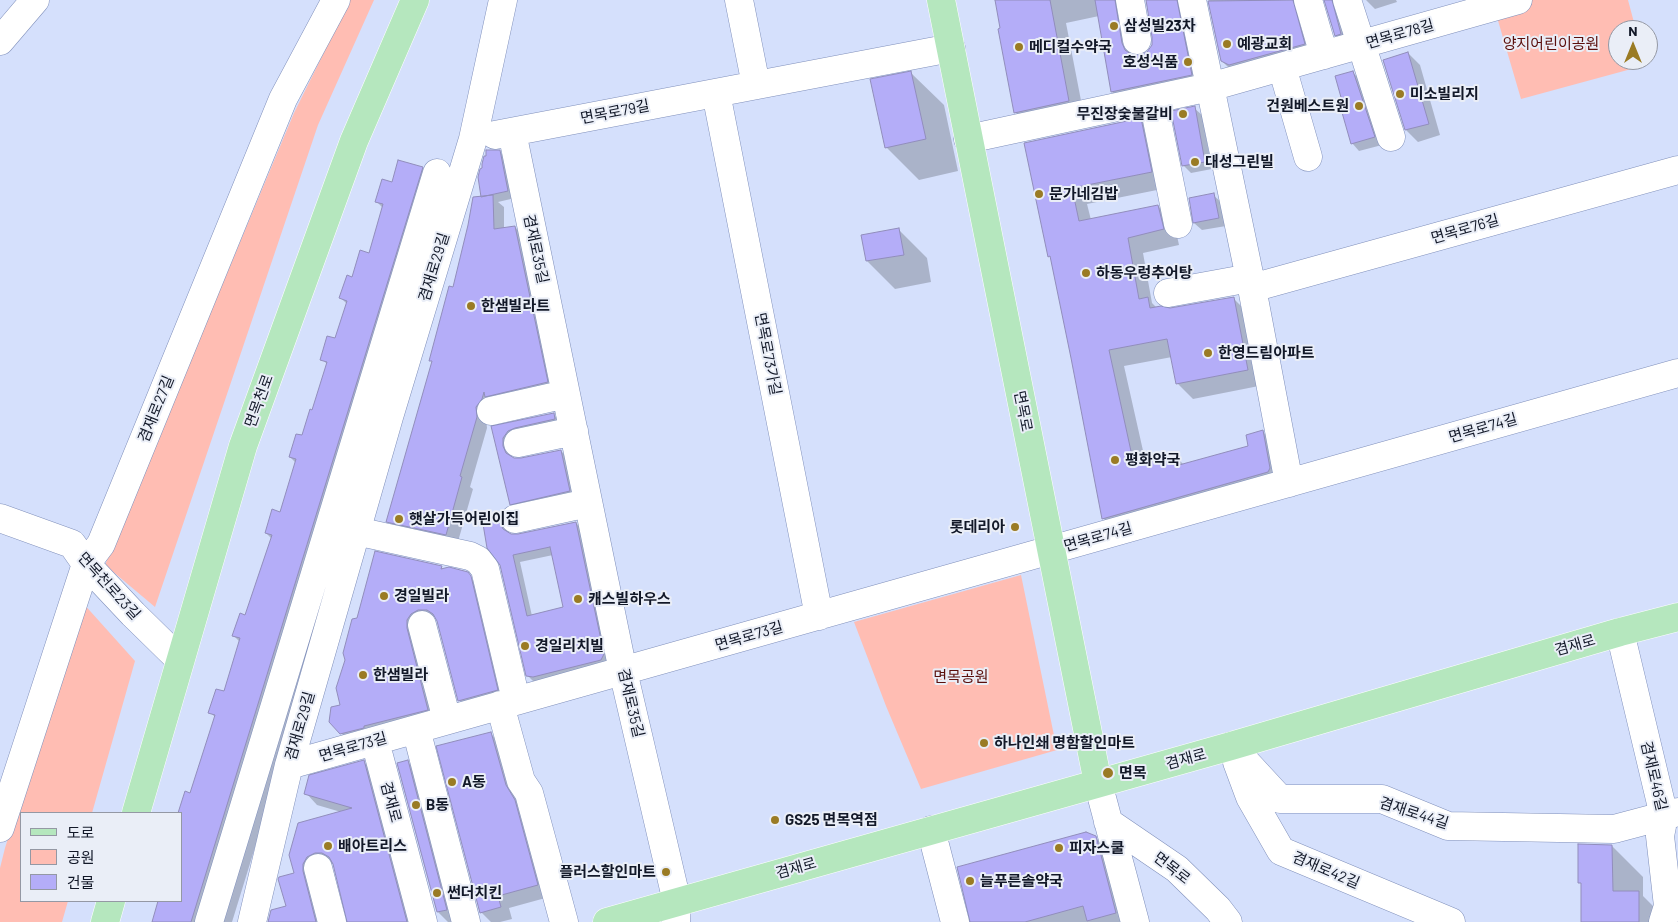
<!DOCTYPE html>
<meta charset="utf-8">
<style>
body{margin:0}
#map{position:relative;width:1678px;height:922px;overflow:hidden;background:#d5e0fc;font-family:Barlow,"Noto Sans KR",sans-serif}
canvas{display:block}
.legend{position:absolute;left:20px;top:812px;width:162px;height:90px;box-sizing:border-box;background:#eaeef7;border:1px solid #9498a4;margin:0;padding:6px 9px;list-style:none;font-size:15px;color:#121828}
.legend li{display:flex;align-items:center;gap:10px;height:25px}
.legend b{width:25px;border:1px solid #9498a4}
.north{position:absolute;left:1608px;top:20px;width:50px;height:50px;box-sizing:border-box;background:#eaeef7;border:1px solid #9498a4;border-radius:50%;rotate:0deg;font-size:14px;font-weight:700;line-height:20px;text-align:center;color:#121828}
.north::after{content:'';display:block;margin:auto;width:18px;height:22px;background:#9a7b24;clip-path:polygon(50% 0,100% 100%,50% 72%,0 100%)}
</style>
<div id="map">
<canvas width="1678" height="922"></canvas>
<ul class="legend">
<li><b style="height:6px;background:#b5e7be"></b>도로</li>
<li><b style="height:14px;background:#ffbdb3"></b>공원</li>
<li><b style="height:14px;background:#b4adf8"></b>건물</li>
</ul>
<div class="north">N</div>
</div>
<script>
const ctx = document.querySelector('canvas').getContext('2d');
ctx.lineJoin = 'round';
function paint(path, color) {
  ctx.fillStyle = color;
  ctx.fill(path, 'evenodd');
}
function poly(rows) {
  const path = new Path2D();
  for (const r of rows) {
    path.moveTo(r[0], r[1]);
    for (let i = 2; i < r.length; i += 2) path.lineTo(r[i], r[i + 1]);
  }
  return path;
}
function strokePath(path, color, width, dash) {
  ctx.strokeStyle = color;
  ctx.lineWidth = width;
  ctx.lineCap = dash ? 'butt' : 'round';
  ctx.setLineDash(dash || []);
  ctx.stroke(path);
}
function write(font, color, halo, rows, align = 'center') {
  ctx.font = font + ' Barlow,"Noto Sans KR",sans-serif';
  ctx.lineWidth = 4;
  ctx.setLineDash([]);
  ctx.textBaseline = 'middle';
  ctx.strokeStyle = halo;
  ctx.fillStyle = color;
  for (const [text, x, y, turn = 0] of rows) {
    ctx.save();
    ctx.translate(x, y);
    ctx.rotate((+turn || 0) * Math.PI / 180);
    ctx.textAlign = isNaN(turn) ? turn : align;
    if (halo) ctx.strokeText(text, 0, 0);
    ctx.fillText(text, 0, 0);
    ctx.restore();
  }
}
const green = poly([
 [350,0,374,0,318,125,155,607,105,565,294,113],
 [1518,0,1628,0,1636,30,1618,30,1618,60,1644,60,1646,65,1521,99,1494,7],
 [1021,575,1057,750,921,789,886,706,854,622],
 [82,602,135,661,92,813,21,813,21,901,68,901,62,922,0,922,0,868,5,848]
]);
const shadow = poly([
 [996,0,1129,0,1125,14,1132,55,1140,57,1148,53,1153,46,1154,37,1147,0,1191,0,1201,85,1123,102,1112,92,1099,16,1066,23,1084,116,1031,128,1015,112],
 [1209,0,1307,0,1314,54,1233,72,1222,61],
 [1326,0,1346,0,1346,45,1336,35],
 [1366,0,1396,0,1397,2,1375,9],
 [1408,53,1420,65,1440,135,1418,142,1406,130,1384,61],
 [911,73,944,105,958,171,919,180,886,147],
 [1353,73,1361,80,1382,145,1359,151,1352,143,1345,109],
 [1194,108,1202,115,1212,169,1191,173,1183,165],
 [1140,119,1156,135,1167,188,1087,204,1091,220,1158,206,1174,222,1179,245,1143,253,1152,303,1157,308,1170,310,1233,298,1249,314,1264,385,1193,399,1177,383,1172,357,1124,366,1146,464,1176,457,1184,465,1250,447,1263,432,1279,448,1284,488,1119,534,1103,518,1072,357,1026,144],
 [499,151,507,159,515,198,498,202,504,207,504,229,515,227,526,238,558,393,486,418,487,428,470,487,473,489,457,545,398,532,388,521,433,363,431,360,482,198],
 [422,168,454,201,232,922,155,922,153,921,159,901,181,901,181,813,179,813,186,792,191,794,216,718,210,712,225,693,240,642,234,636,246,616,272,539,266,533,281,514,296,463,290,457,303,437,313,411,328,365,322,359,336,340,347,304,341,298,370,255,383,208,377,202,393,183],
 [1213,195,1221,202,1226,226,1202,230,1194,223],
 [899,230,927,258,931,282,895,289,867,261,863,236],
 [553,414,561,422,511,446,510,454,512,458,521,460,561,451,569,459,577,498,519,512,511,504,493,427],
 [500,516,507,524,509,534,518,536,576,523,584,531,611,663,535,683,527,675,501,565],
 [553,555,564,608,532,616,520,562],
 [441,567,444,570,467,574,475,582,505,697,467,708,459,700,438,620,435,617,426,617,435,717,349,741,330,722,341,706,358,619],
 [491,734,503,746,549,897,509,908,512,919,500,922,491,922,481,912],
 [407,761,420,774,459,922,448,922,438,912],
 [364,762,375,773,415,922,348,922,334,864,326,864,324,922,277,922,288,906,296,874,291,855,341,812,317,805,306,793],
 [1095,837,1110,852,1129,922,971,922],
 [1612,846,1643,877,1643,896,1669,922,1583,922,1582,885,1580,882]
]);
const building = poly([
 [995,0,1050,0,1069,101,1014,113,998,29,1000,28,995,0],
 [1095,0,1115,0,1122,43,1125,50,1132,55,1139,55,1147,52,1152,45,1152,37,1146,0,1177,0,1192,75,1111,92,1095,0],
 [1293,0,1305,44,1229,65,1221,61,1208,1,1293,0],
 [1324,0,1332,0,1341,34,1335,36,1324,0],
 [1408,52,1429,124,1405,130,1383,60,1408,52],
 [911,71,926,139,885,148,870,79,911,71],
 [1353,71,1375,137,1351,144,1341,109,1344,108,1335,76,1353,71],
 [1195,106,1205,162,1182,166,1171,111,1195,106],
 [1141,118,1152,172,1072,188,1079,221,1158,205,1164,229,1128,238,1139,299,1148,297,1150,308,1161,306,1170,308,1234,297,1248,370,1176,384,1167,339,1109,350,1134,465,1177,456,1179,465,1248,446,1246,435,1263,430,1270,468,1268,472,1102,519,1071,358,1050,256,1048,257,1024,143,1141,118],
 [486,150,500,150,508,191,481,197,478,177,480,169,482,168,482,164,484,156,486,156,486,150],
 [398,160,423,167,191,922,152,922,158,901,181,901,181,813,178,813,185,791,190,793,215,715,208,713,216,689,224,691,240,638,232,636,240,613,245,615,272,535,265,533,272,509,280,512,296,459,289,457,296,434,302,435,310,409,312,410,327,362,320,360,327,336,335,338,347,301,339,298,347,275,352,277,360,250,369,253,383,204,375,202,382,179,392,182,398,160],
 [1214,193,1219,218,1193,223,1189,198,1214,193],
 [493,195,494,229,515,226,548,382,485,397,484,392,482,399,476,407,477,417,460,476,462,477,446,535,386,522,432,361,429,361,449,286,453,287,468,225,473,197,493,195],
 [899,228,904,255,866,261,861,235,899,228],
 [554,413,555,419,515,428,508,431,503,438,503,446,506,453,514,458,521,458,561,450,570,491,510,505,491,426,554,413],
 [500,515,500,523,503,529,511,534,518,534,576,522,604,654,601,660,533,677,526,676,500,565,487,548,482,518,500,515],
 [550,547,563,607,527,616,513,555,550,547],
 [375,551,442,566,441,569,449,567,468,572,471,576,498,690,458,701,437,621,433,614,427,610,418,610,411,614,407,620,407,628,428,710,364,726,364,728,340,734,329,722,331,707,340,705,336,688,345,660,343,653,352,619,357,618,375,551],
 [491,732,506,785,515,800,538,885,498,896,501,907,480,913,436,746,491,732],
 [364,760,407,922,347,922,333,864,329,857,322,853,315,853,307,857,303,864,303,871,316,922,268,922,271,910,286,906,278,879,279,877,294,873,289,855,298,823,352,808,304,794,309,775,364,760],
 [408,760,447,910,437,912,397,763,408,760],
 [1086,832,1096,836,1116,913,1087,921,1083,906,1025,922,970,922,957,867,1086,832],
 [1578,844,1612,845,1613,891,1639,891,1639,922,1581,922,1581,883,1578,883,1578,844]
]);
const minor = poly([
 [739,0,756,85],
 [1130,0,1137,40],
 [1192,0,1252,288,1289,483],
 [1308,0,1324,55],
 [1347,0,1391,137],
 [0,41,35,0],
 [1282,67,1308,157],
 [716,93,819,616],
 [1153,100,1178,224],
 [512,132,623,671,677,902,676,922],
 [495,135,951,48],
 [968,139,1210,87,1518,0],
 [1252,288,1678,170],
 [1168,293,1250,278],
 [491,411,566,394],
 [518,443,574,431],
 [0,518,72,544,86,564,133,614,180,660],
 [515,519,588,503],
 [356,531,470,556,478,560,485,569,516,700],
 [422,625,447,720],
 [1620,632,1664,816,1660,836,1668,906,1663,922],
 [500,705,521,781,529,793,564,922],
 [416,729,466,922],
 [375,741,423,922],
 [1231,746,1280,799,1382,799,1448,826,1614,829,1678,812],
 [1237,762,1250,797,1281,851,1451,922],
 [289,765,1678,373],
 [1098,783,1135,922],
 [1108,822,1177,869,1218,909,1228,922],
 [0,828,86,564,101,544,283,99,336,0],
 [931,830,955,922],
 [318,868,332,922],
 [209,922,437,173],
 [252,922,289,765,389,417,473,139,503,0]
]);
const major = poly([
 [941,0,1098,783],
 [136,813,243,446,354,141,415,0],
 [105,922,111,901],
 [607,922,1231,746,1620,632,1678,617]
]);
const markers = [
 [1114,26,5,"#9a7b24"],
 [1227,44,5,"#9a7b24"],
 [1019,47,5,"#9a7b24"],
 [1188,62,5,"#9a7b24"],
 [1400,94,5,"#9a7b24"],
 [1359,106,5,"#9a7b24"],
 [1183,114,5,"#9a7b24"],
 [1195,162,5,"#9a7b24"],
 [1039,194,5,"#9a7b24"],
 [1086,273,5,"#9a7b24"],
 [471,306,5,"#9a7b24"],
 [1208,353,5,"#9a7b24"],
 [1115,460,5,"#9a7b24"],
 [399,519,5,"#9a7b24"],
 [1015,527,5,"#9a7b24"],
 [384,596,5,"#9a7b24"],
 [578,599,5,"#9a7b24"],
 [525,646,5,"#9a7b24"],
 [363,675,5,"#9a7b24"],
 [984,743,5,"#9a7b24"],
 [1108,773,6,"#9a7b24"],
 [452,782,5,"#9a7b24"],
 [416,805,5,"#9a7b24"],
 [775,820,5,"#9a7b24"],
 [328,846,5,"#9a7b24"],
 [1059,848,5,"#9a7b24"],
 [666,872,5,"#9a7b24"],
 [970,881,5,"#9a7b24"],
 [437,893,5,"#9a7b24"]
];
const poiNames = [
 ["삼성빌23차",1124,26],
 ["예광교회",1237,44],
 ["메디컬수약국",1029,47],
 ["호성식품",1178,62,"right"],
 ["미소빌리지",1410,94],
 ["건원베스트원",1349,106,"right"],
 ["무진장숯불갈비",1173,114,"right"],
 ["대성그린빌",1205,162],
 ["문가네김밥",1049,194],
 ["하동우렁추어탕",1096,273],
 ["한샘빌라트",481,306],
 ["한영드림아파트",1218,353],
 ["평화약국",1125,460],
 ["햇살가득어린이집",409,519],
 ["롯데리아",1005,527,"right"],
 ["경일빌라",394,596],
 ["캐스빌하우스",588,599],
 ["경일리치빌",535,646],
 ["한샘빌라",373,675],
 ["하나인쇄 명함할인마트",994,743],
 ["면목",1119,773],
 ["A동",462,782],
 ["B동",426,805],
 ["GS25 면목역점",785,820],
 ["배아트리스",338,846],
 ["피자스쿨",1069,848],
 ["플러스할인마트",656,872,"right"],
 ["늘푸른솔약국",980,881],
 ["썬더치킨",447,893]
];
const streetNames = [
 ["면목로78길",1400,34,-16],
 ["면목로79길",615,112,-11],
 ["면목로76길",1465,229,-16],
 ["겸재로35길",536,249,78],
 ["겸재로29길",434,267,-73],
 ["면목로73가길",768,354,79],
 ["면목천로",259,401,-70],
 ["겸재로27길",156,409,-68],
 ["면목로",1023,411,79],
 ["면목로74길",1483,428,-16],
 ["면목로74길",1098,537,-16],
 ["면목천로23길",109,586,48],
 ["면목로73길",749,636,-16],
 ["겸재로",1575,645,-16],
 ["겸재로35길",631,703,77],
 ["겸재로29길",300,726,-74],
 ["면목로73길",353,747,-16],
 ["겸재로",1186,759,-15],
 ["겸재로46길",1654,776,77],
 ["겸재로",391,802,75],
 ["겸재로44길",1414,813,18],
 ["겸재로",796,868,-16],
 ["면목로",1172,868,38],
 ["겸재로42길",1326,870,23]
];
const parkNames = [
 ["양지어린이공원",1551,44],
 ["면목공원",961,677]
];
paint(green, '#ffbdb3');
paint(shadow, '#0003');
paint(building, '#b4adf8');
strokePath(building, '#918dbb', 1);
strokePath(minor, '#8090bb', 29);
strokePath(major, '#fff', 29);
strokePath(minor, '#fff', 28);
strokePath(major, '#b5e7be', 28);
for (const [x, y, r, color] of markers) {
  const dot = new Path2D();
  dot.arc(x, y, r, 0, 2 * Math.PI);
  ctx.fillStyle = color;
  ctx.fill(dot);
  strokePath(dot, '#eaeef7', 2);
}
write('bold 15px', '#121828', '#eaeef7', poiNames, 'left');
write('15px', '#121828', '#eaeef7', streetNames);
write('15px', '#5b0f0c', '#eaeef7', parkNames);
</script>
